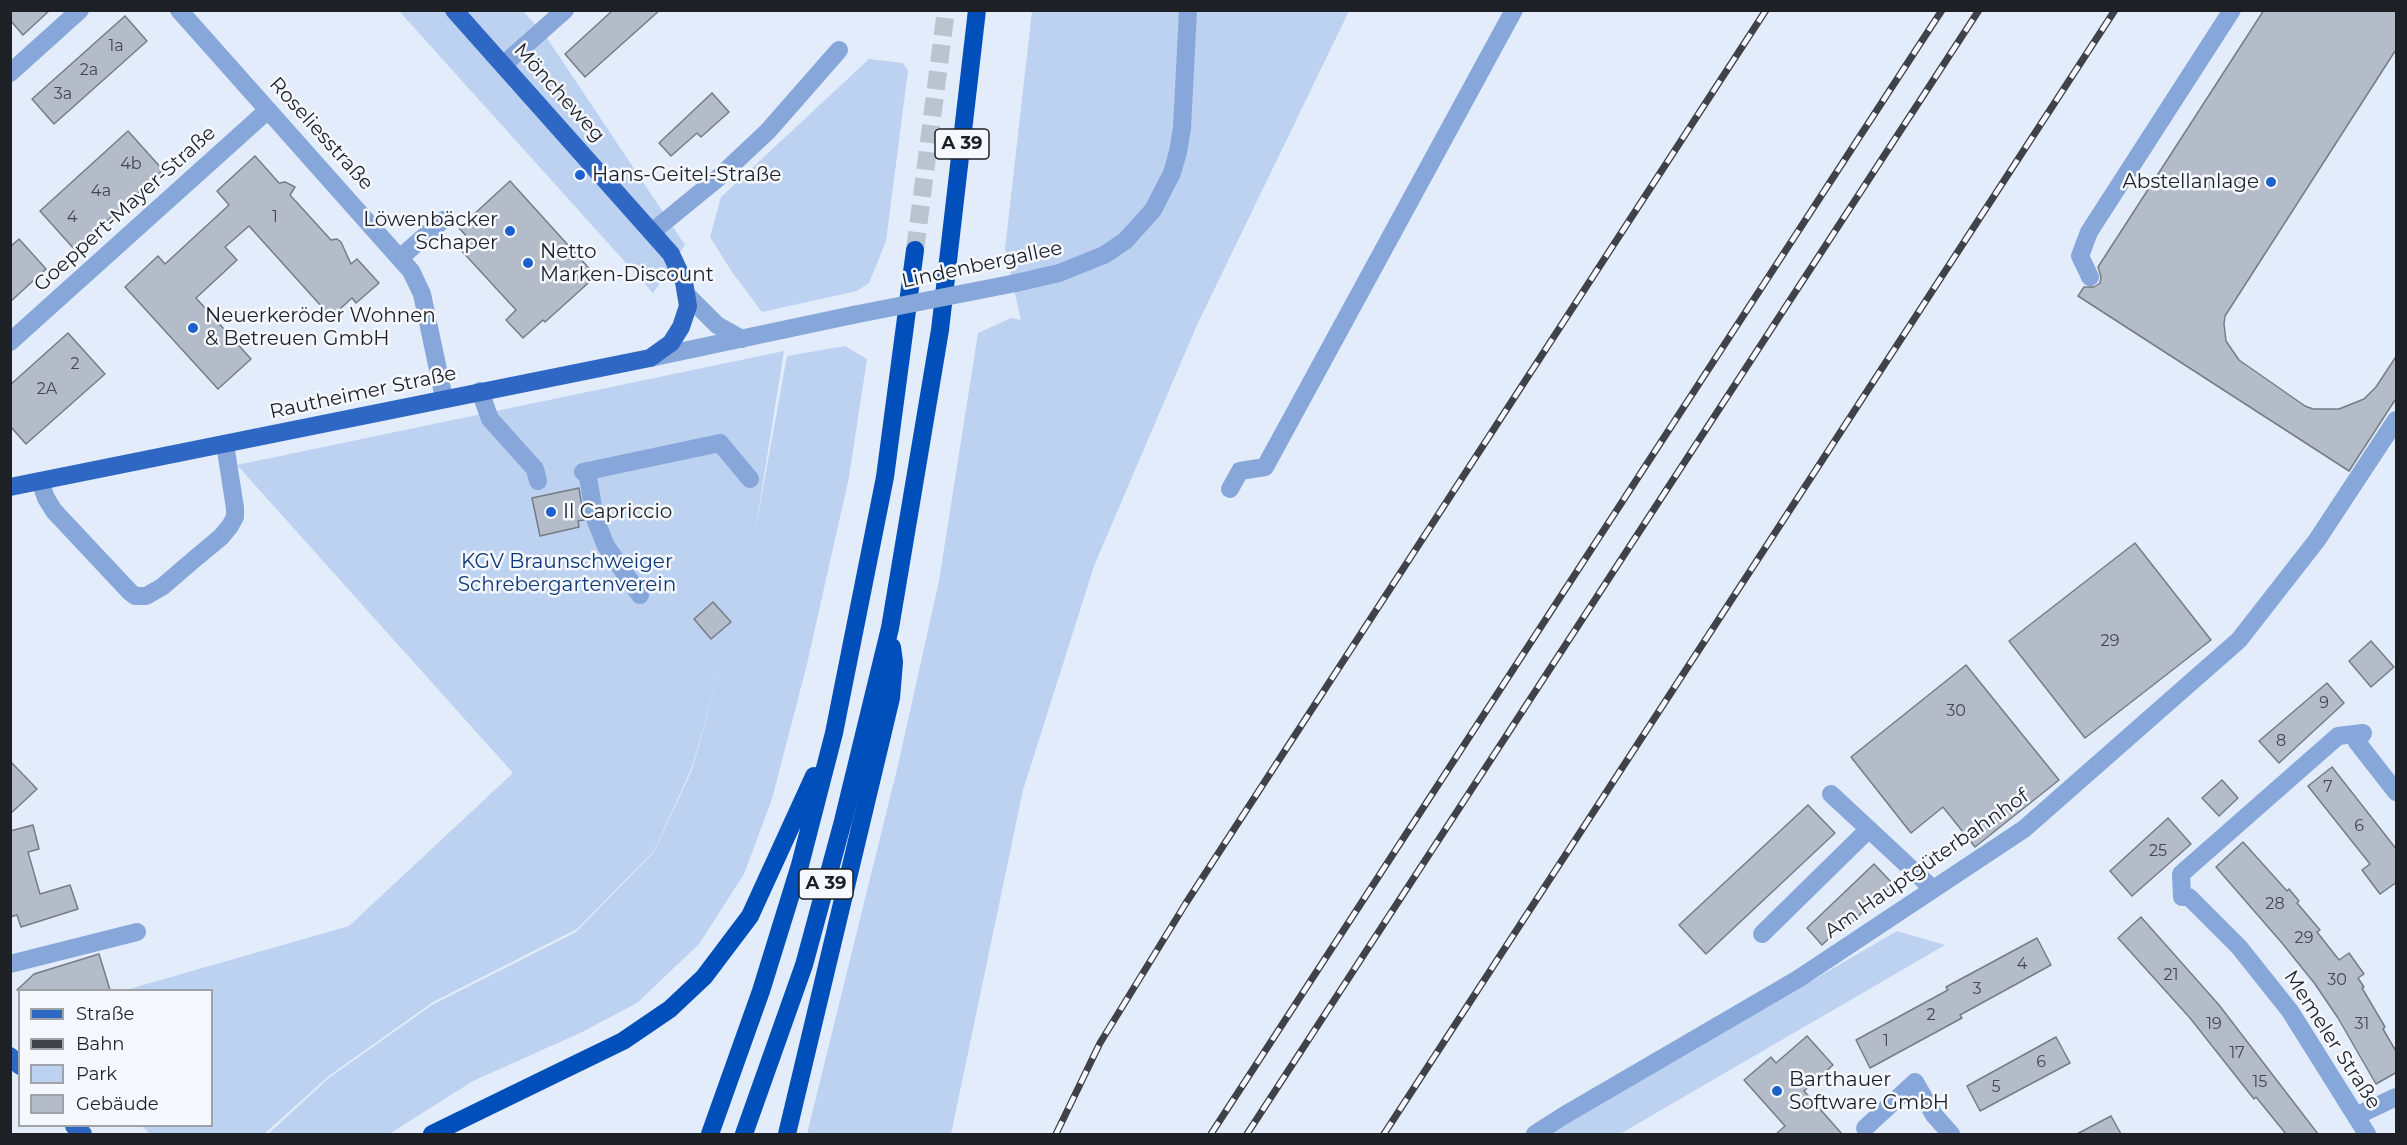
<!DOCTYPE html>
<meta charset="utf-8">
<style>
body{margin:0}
#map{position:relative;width:2407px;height:1145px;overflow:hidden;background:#e3ecfa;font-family:Montserrat,sans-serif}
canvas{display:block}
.frame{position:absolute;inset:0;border:12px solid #1d2025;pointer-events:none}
.legend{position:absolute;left:18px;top:989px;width:195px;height:138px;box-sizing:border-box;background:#f5f8fe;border:2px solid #9fa2a7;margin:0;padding:8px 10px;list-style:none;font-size:18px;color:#1d2025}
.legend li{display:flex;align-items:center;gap:12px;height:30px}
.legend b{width:30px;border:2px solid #9fa2a7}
</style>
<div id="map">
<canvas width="2407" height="1145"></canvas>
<div class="frame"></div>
<ul class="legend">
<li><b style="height:8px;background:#2f68c4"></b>Straße</li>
<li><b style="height:8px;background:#3f4349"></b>Bahn</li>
<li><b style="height:16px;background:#bdd1f0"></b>Park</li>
<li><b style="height:16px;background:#b4bcca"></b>Gebäude</li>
</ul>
</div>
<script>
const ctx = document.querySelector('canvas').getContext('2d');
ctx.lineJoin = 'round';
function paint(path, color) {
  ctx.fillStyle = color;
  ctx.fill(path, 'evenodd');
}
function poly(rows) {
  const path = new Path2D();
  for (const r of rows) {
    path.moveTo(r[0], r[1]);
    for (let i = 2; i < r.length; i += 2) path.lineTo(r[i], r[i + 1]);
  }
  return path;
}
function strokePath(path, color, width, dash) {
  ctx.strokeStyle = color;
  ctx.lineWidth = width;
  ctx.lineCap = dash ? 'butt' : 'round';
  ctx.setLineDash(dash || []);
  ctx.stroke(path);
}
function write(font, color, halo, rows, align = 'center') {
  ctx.font = font + ' Montserrat,sans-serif';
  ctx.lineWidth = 5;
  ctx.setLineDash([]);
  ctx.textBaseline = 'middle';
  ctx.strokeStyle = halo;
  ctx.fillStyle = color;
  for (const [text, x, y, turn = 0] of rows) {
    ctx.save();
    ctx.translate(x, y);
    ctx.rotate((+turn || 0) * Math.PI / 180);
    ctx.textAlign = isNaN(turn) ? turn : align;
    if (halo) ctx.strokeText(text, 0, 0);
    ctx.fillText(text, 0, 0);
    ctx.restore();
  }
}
const green = poly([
 [399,11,523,11,545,35,685,245,653,293],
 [1032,11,1349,11,1197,325,1094,566,1023,790,951,1134,807,1134,898,765,939,581,978,333,1011,318,1021,320,1005,249],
 [869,59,903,63,908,71,886,241,869,283,857,291,762,312,732,272,710,237,721,197],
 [845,346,867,359,849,477,807,664,772,799,744,874,699,944,637,1003,580,1033,473,1081,389,1134,268,1134,329,1078,432,1005,576,932,654,852,692,770,721,666,692,767,654,851,577,929,433,1002,330,1075,264,1134,150,1134,142,1126,212,1126,212,990,126,990,349,926,513,773,237,465,784,351,755,532,787,356],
 [1897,931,1945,945,1620,1134,1549,1134]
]);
const building = poly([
 [10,10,50,10,23,35,10,20,10,10],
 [613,10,660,10,585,77,565,54,613,10],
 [2264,10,2397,10,2397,48,2225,316,2224,324,2226,341,2239,360,2305,406,2313,409,2339,409,2364,399,2376,387,2397,355,2397,397,2349,471,2078,296,2084,287,2094,287,2100,283,2101,277,2098,267,2264,10],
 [125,16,147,41,54,124,32,99,125,16],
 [712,93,729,112,701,137,697,133,671,156,659,143,712,93],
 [128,131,163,170,75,250,40,211,128,131],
 [255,156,279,183,285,182,295,187,290,195,331,240,337,239,341,242,351,264,357,259,379,283,356,303,352,298,331,317,249,226,225,247,237,260,196,298,251,359,218,389,125,287,158,256,165,264,229,205,217,191,255,156],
 [510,181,596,276,545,322,543,320,523,338,506,320,516,310,460,249,470,240,459,228,510,181],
 [19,239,46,269,10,302,10,247,19,239],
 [68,333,105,374,26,444,10,426,10,385,68,333],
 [579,488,584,520,578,521,579,527,540,536,532,498,579,488],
 [2135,543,2211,640,2085,738,2009,641,2135,543],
 [713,602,731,622,711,639,694,619,713,602],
 [2371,641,2394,667,2371,687,2349,661,2371,641],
 [1966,665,2059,780,1975,847,1943,807,1911,833,1851,757,1966,665],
 [2327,683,2344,703,2279,763,2259,741,2327,683],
 [10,761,37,789,10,814,10,761],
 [2332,767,2397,850,2397,882,2380,894,2362,870,2370,864,2308,786,2332,767],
 [2222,780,2238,798,2219,816,2202,798,2222,780],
 [1808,805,1835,833,1706,954,1679,925,1808,805],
 [2168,818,2191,844,2132,896,2110,871,2168,818],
 [33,825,39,849,28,852,40,894,70,885,78,909,21,927,17,915,10,917,10,831,33,825],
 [2243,842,2287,891,2289,889,2299,901,2297,903,2320,930,2317,932,2339,960,2349,953,2364,974,2358,978,2364,987,2362,988,2385,1027,2383,1029,2397,1053,2397,1072,2376,1084,2338,1018,2315,984,2282,943,2216,867,2243,842],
 [1874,864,1893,884,1850,924,1847,921,1822,945,1807,928,1874,864],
 [2141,917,2219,1005,2318,1134,2286,1134,2256,1097,2254,1099,2190,1018,2118,938,2141,917],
 [2037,938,2051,965,1960,1015,1962,1018,1870,1068,1856,1040,1948,990,1946,987,2037,938],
 [99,954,110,990,17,990,34,974,99,954],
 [1807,1036,1833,1065,1804,1091,1842,1134,1776,1134,1785,1126,1744,1080,1771,1057,1776,1063,1807,1036],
 [2056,1037,2070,1063,1980,1111,1967,1086,2056,1037],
 [2111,1116,2121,1134,2077,1134,2111,1116]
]);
const highwayTunnel = poly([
 [915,250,946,10]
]);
const minor = poly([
 [179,10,411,271,422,294,444,398],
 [503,65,565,10],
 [10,73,80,10],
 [652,232,718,178,768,131,839,50],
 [401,257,443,220],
 [2090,277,2080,256,2089,232,2232,10],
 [1016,283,1059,273,1104,255,1125,241,1153,210,1172,173,1178,152,1182,128,1188,10],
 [688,296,717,325,742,339],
 [10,342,268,110],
 [650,358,853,315],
 [480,391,490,419,535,469,538,481],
 [587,471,595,519,606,546,640,595],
 [583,472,720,443,750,479],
 [40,481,46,498,54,511,130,592,135,596,146,596,162,587,191,562,221,537,230,526,235,517,235,508,225,444],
 [1230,489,1240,471,1265,467,1514,10],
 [2363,733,2338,736,2181,874,2182,897,2189,897,2239,947,2290,1011,2367,1134],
 [2363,733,2357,742,2396,792],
 [1831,794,1933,889],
 [1762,934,1869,829],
 [10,964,137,932],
 [2356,1116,2396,1097],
 [1865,1128,1915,1082,1934,1115,1951,1134],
 [1535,1134,1563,1116,1798,979,2024,829,2239,640,2317,540,2396,420]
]);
const major = poly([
 [10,487,650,358,671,343,681,327,688,306,684,282,671,254,454,10],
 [10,1056,20,1066],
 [74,1126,83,1134]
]);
const highway = poly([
 [432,1134,623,1041,670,1009,704,977,750,916,814,776],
 [710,1134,761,991,800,865,834,733,885,477,915,250],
 [744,1134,804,965,843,821,890,628,940,330,977,10],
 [787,1134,891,698,894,662,892,647]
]);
const rail = poly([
 [1056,1134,1100,1043,1186,903,1766,10],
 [1211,1134,1942,10],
 [1247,1134,1979,10],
 [1384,1134,2115,10]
]);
const minorBridge = poly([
 [853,315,1016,283]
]);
const markers = [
 [580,175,6,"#1c61cd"],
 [2271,182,6,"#1c61cd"],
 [510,231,6,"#1c61cd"],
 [528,263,6,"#1c61cd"],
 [193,328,6,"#1c61cd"],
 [551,512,6,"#1c61cd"],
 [1777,1091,6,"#1c61cd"]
];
const numberNames = [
 ["1a",116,46],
 ["2a",89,70],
 ["3a",63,94],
 ["4b",131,164],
 ["4a",101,191],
 ["4",72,217],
 ["1",275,217],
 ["2",75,364],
 ["2A",47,389],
 ["29",2110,641],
 ["9",2324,703],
 ["30",1956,711],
 ["8",2281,741],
 ["7",2328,787],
 ["6",2359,826],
 ["25",2158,851],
 ["28",2275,904],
 ["29",2304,938],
 ["4",2022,964],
 ["21",2171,975],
 ["30",2337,980],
 ["3",1977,989],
 ["2",1931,1015],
 ["19",2214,1024],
 ["31",2362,1024],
 ["1",1886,1041],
 ["17",2237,1053],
 ["6",2041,1062],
 ["15",2260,1082],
 ["5",1996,1087]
];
const shields = [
 [962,144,54],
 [826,884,54]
];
const shieldNames = [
 ["A 39",962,144],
 ["A 39",826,884]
];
const streetNames = [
 ["Möncheweg",559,93,48],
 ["Roseliesstraße",321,134,48],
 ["Goeppert-Mayer-Straße",125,209,-42],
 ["Lindenbergallee",982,265,-12],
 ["Rautheimer Straße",363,393,-12],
 ["Am Hauptgüterbahnhof",1927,864,-35],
 ["Memeler Straße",2332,1040,57]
];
const poiNames = [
 ["Hans-Geitel-Straße",592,175],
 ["Abstellanlage",2259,182,"right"],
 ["Löwenbäcker",498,220,"right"],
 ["Schaper",498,243,"right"],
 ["Netto",540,252],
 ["Marken-Discount",540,275],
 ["Neuerkeröder Wohnen",205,316],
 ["& Betreuen GmbH",205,339],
 ["Il Capriccio",563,512],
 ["Barthauer",1789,1080],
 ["Software GmbH",1789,1103]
];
const parkNames = [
 ["KGV Braunschweiger",567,562],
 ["Schrebergartenverein",567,585]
];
paint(green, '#bdd1f0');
paint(building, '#b4bcca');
strokePath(building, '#747c88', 1.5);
strokePath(highwayTunnel, '#bbc3cf', 18, [18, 9]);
strokePath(minor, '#87a7da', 18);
strokePath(major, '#2f68c4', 18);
strokePath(highway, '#004fbb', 18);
strokePath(rail, '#3f4349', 7);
strokePath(rail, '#f5f8fe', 4.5, [14]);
strokePath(minorBridge, '#87a7da', 18);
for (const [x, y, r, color] of markers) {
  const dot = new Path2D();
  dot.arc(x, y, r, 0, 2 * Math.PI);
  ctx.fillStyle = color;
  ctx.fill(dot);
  strokePath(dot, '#f5f8fe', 2);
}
write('16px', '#43474e', null, numberNames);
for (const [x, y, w] of shields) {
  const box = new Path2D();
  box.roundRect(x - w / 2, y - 15, w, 30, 4.5);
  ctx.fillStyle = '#f5f8fe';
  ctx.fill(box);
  strokePath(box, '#1d2025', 1.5);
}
write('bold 18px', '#1d2025', null, shieldNames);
write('20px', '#1d2025', '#f5f8fe', streetNames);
write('20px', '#1d2025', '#f5f8fe', poiNames, 'left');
write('20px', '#0d387a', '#f5f8fe', parkNames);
</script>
